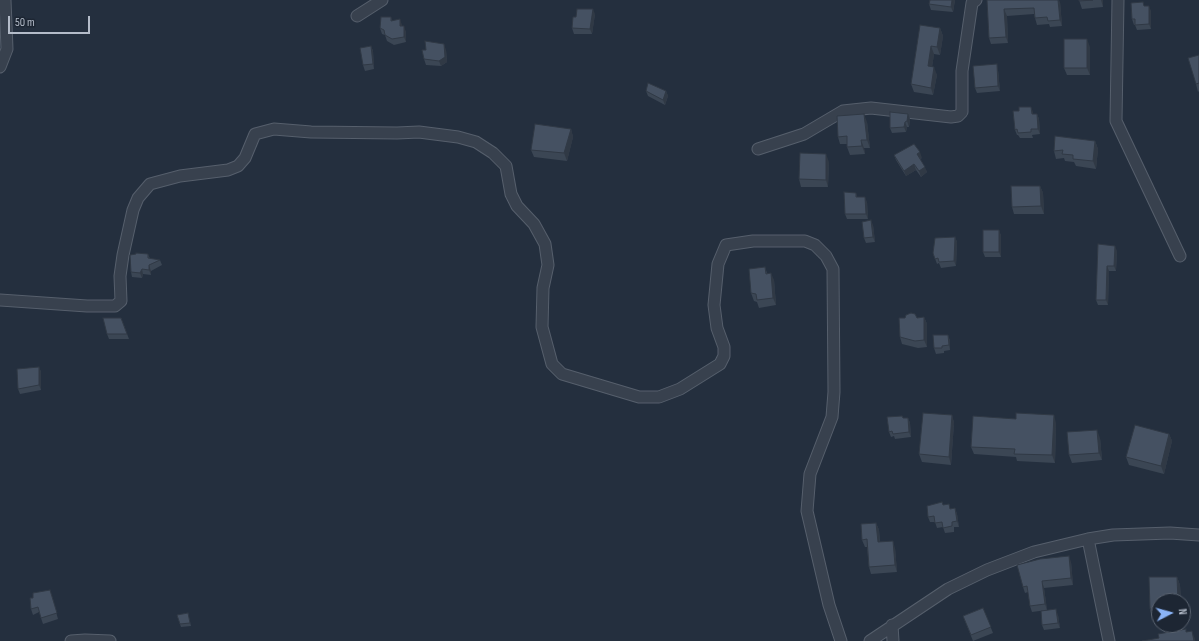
<!DOCTYPE html>
<style>
body{margin:0}
#map{position:relative;width:1199px;height:641px;overflow:hidden;background:#242f3e;font-family:"Sofia Sans Condensed",sans-serif}
canvas{display:block}
.north{position:absolute;left:1151px;top:593px;width:40px;height:40px;box-sizing:border-box;background:#1d2633;border:1px solid #59626f;border-radius:50%;rotate:84deg;font-size:11px;font-weight:700;line-height:16px;text-align:center;color:#b4bcc9}
.north::after{content:'';display:block;margin:auto;width:14px;height:18px;background:#8ab4f8;clip-path:polygon(50% 0,100% 100%,50% 72%,0 100%)}
.scale{position:absolute;left:8px;top:16px;width:82px;height:18px;box-sizing:border-box;border:2px solid #b4bcc9;border-top:0;padding-left:5px;font-size:12px;line-height:14px;white-space:nowrap;color:#b4bcc9;-webkit-text-stroke:3px #1d2633;paint-order:stroke}
</style>
<div id="map">
<canvas width="1199" height="641"></canvas>
<div class="north">N</div>
<div class="scale">50 m</div>
</div>
<script>
const ctx = document.querySelector('canvas').getContext('2d');
ctx.lineJoin = 'round';
function poly(rows) {
  const path = new Path2D();
  for (const r of rows) {
    path.moveTo(r[0], r[1]);
    for (let i = 2; i < r.length; i += 2) path.lineTo(r[i], r[i + 1]);
  }
  return path;
}
function strokePath(path, color, width, dash) {
  ctx.strokeStyle = color;
  ctx.lineWidth = width;
  ctx.lineCap = dash ? 'butt' : 'round';
  ctx.setLineDash(dash || []);
  ctx.stroke(path);
}
function paint(path, color) {
  ctx.fillStyle = color;
  ctx.fill(path, 'evenodd');
}
const minor = poly([
 [1118,0,1116,121,1180,256],
 [357,16,382,0],
 [0,67,7,49,5,0],
 [758,149,804,134,843,111,871,108,951,117,958,116,962,112,962,71,972,3,976,0],
 [0,300,87,306,115,306,121,301,120,276,123,255,133,210,138,198,150,184,180,176,228,170,238,166,245,158,255,134,274,129,311,132,397,133,419,132,458,137,476,142,493,153,506,166,511,194,517,206,534,224,545,244,548,265,543,288,542,327,552,364,562,374,639,397,659,397,680,389,720,364,724,356,724,347,717,328,714,305,718,264,726,245,753,241,805,241,815,245,826,256,833,269,834,392,832,417,810,474,807,511,829,605,841,641],
 [1088,539,1109,641],
 [892,625,893,641],
 [71,641,85,640,110,641],
 [870,641,948,589,987,570,1034,552,1088,539,1113,535,1170,533,1199,535]
]);
const wall = poly([
 [930,0,955,0,953,12,931,10,929,4],
 [987,0,1060,2,1062,26,1050,27,1049,24,1037,25,1035,18,1034,14,1007,16,1008,43,991,44,989,38],
 [1079,0,1103,0,1103,7,1082,9],
 [1145,6,1151,11,1151,29,1137,30,1135,25,1134,25,1132,19],
 [595,14,592,34,574,34,572,28],
 [391,17,392,21,402,25,402,26,406,32,406,42,394,45,387,41,385,35,382,34,380,28],
 [940,28,943,36,940,55,934,54,932,67,937,75,933,95,914,92,911,84],
 [371,46,373,51,374,69,365,71,363,65],
 [1090,47,1090,75,1067,75,1064,68],
 [426,50,446,50,447,62,441,66,426,65,424,59],
 [1199,55,1199,91,1198,92,1196,84],
 [998,70,1000,91,977,93,975,88],
 [646,91,666,91,668,96,665,105,648,96],
 [1033,112,1033,114,1037,114,1039,119,1040,134,1032,135,1033,138,1020,138,1018,135,1017,135,1015,130],
 [910,119,909,127,907,127,906,132,892,133,890,128],
 [867,122,870,148,864,148,865,154,850,155,847,147,847,144,840,144,838,137],
 [571,129,573,137,567,161,534,157,531,150],
 [1095,141,1098,149,1096,169,1076,166,1074,162,1065,161,1064,158,1056,159,1054,151],
 [894,155,922,158,920,159,927,172,921,177,916,170,906,176,896,160],
 [829,162,828,187,801,187,799,179],
 [1040,186,1043,193,1044,214,1014,214,1012,207],
 [856,193,857,197,867,202,868,219,847,219,845,214],
 [873,225,875,242,866,243,864,238],
 [999,230,1001,236,1001,257,985,257,983,252],
 [955,237,957,242,956,266,941,268,939,263,937,264,933,253],
 [1098,244,1117,251,1116,271,1109,271,1108,305,1098,305,1096,300],
 [148,254,150,259,160,260,162,265,151,271,151,275,143,274,142,278,132,277,131,272],
 [765,267,767,273,774,280,776,305,759,308,757,302,754,301,751,293],
 [924,317,927,324,927,347,918,348,902,344,900,337,917,318],
 [121,318,129,339,109,339,107,334],
 [948,335,950,341,950,350,944,351,944,353,936,354,934,348],
 [39,367,41,372,41,390,20,394,18,389],
 [952,415,954,423,951,465,922,462,919,454],
 [902,416,903,418,908,418,910,423,911,437,895,439,894,436,891,437,889,432],
 [1056,423,1055,463,1017,461,1016,457,974,454,971,447],
 [1169,434,1172,441,1164,474,1129,465,1126,457],
 [1100,438,1102,460,1072,463,1069,455],
 [942,502,943,505,951,509,955,508,957,514,959,527,954,527,954,532,945,533,943,527,937,528,935,522,930,522,928,517],
 [876,523,879,530,880,542,895,548,897,572,871,574,869,567,867,547,865,547,862,540],
 [1071,562,1073,585,1044,588,1047,610,1032,612,1030,606,1028,592,1025,593,1023,587],
 [1149,577,1177,577,1180,585,1181,601,1159,601,1159,617,1152,617,1150,609],
 [50,590,58,619,43,624,39,612,33,615,31,609],
 [983,608,993,633,973,641,963,616],
 [188,613,191,626,181,627,177,615],
 [1058,615,1060,628,1044,630,1042,625]
]);
const shadedWall = poly([
 [952,0,955,0,953,12,951,7],
 [1058,0,1059,0,1060,2,1062,26,1060,20],
 [1101,0,1103,0,1103,7],
 [1149,6,1151,11,1151,29,1149,24],
 [593,9,595,14,592,34,590,29],
 [1004,9,1007,16,1008,43,1006,37],
 [400,19,402,25,402,31,400,26],
 [404,26,406,32,406,42,404,37],
 [940,28,943,36,940,55,937,47],
 [1087,39,1090,47,1090,75,1087,68],
 [444,44,446,50,447,62,441,66,439,61],
 [371,46,373,51,374,69,373,64],
 [931,46,934,54,931,74,928,66],
 [997,64,998,70,1000,91,998,86],
 [934,67,937,75,933,95,931,88],
 [666,91,668,96,665,105,663,100],
 [1031,107,1033,112,1033,120,1032,114],
 [864,114,867,122,870,148,867,140],
 [908,114,910,119,909,127,907,121],
 [1037,114,1039,119,1040,134,1038,129],
 [905,122,907,127,906,132,904,127],
 [571,129,573,137,567,161,564,153],
 [861,140,864,148,865,154,862,146],
 [1095,141,1098,149,1096,169,1093,161],
 [920,152,922,158,919,159,917,154],
 [826,154,829,162,828,187,826,180],
 [914,164,916,170,906,176,904,171],
 [925,167,927,172,921,177,919,171],
 [1040,186,1043,193,1044,214,1041,206],
 [865,197,867,202,868,219,866,214],
 [871,220,873,225,875,242,873,237],
 [999,230,1001,236,1001,257,999,252],
 [955,237,957,242,956,266,954,261],
 [1115,246,1117,251,1116,271,1114,266],
 [149,265,151,271,151,275,149,270],
 [1107,266,1109,271,1108,305,1106,300],
 [142,269,143,274,142,278,140,273],
 [771,273,774,280,776,305,773,298],
 [924,317,927,324,927,347,924,340],
 [948,335,950,341,950,350,949,345],
 [39,367,41,372,41,390,39,385],
 [952,415,954,423,951,465,949,457],
 [1054,415,1056,423,1055,463,1052,455],
 [908,418,910,423,911,437,909,432],
 [1097,430,1100,438,1102,460,1099,453],
 [1169,434,1172,441,1164,474,1161,466],
 [955,508,957,514,959,527,957,521],
 [876,523,879,530,880,549,878,542],
 [893,541,895,548,897,572,895,565],
 [1069,556,1071,562,1073,585,1071,578],
 [1177,577,1180,585,1181,601,1178,601],
 [1042,581,1044,588,1047,610,1045,604],
 [1056,609,1058,615,1060,628,1058,623],
 [1192,631,1195,639,1195,641,1194,641]
]);
const building = poly([
 [930,0,952,0,951,7,929,4,930,0],
 [987,0,1058,0,1060,20,1048,21,1047,17,1035,18,1034,8,1004,9,1006,37,989,38,987,0],
 [1079,0,1093,0,1079,1,1079,0],
 [1143,2,1144,6,1149,6,1149,24,1135,25,1135,19,1132,19,1131,3,1143,2],
 [577,9,593,9,590,29,572,28,573,17,576,17,577,9],
 [381,17,391,17,391,21,400,19,400,26,404,26,404,37,392,39,385,35,384,30,380,28,381,17],
 [920,25,940,28,937,47,931,46,928,66,934,67,931,88,911,84,920,25],
 [1064,39,1087,39,1087,68,1064,68,1064,39],
 [425,41,444,44,445,57,439,61,424,59,422,50,426,50,425,41],
 [371,46,373,64,363,65,360,48,371,46],
 [1199,55,1199,83,1196,84,1188,58,1199,55],
 [997,64,998,86,975,88,973,66,997,64],
 [648,83,666,91,663,100,646,91,648,83],
 [1019,107,1031,107,1032,114,1037,114,1038,129,1031,129,1031,132,1018,133,1017,129,1015,130,1013,111,1019,111,1019,107],
 [890,112,908,114,907,121,905,122,904,127,890,128,890,112],
 [864,114,867,140,861,140,862,146,847,147,847,136,838,137,837,116,864,114],
 [535,124,571,129,564,153,531,150,535,124],
 [1055,136,1095,141,1093,161,1073,159,1073,155,1062,154,1063,150,1054,151,1055,136],
 [914,144,920,152,917,154,925,167,919,171,914,164,904,171,894,155,914,144],
 [800,153,826,154,826,180,799,179,800,153],
 [1011,186,1040,186,1041,206,1012,207,1011,186],
 [844,192,856,193,856,197,865,197,866,214,845,214,844,192],
 [871,220,873,237,864,238,862,222,871,220],
 [983,230,999,230,999,252,983,252,983,230],
 [955,237,954,261,939,262,938,258,935,259,933,253,935,238,955,237],
 [1098,244,1115,246,1114,266,1107,266,1106,300,1096,300,1098,244],
 [136,253,148,254,148,258,160,260,149,265,149,270,142,269,140,273,131,272,130,255,136,254,136,253],
 [765,267,766,274,771,273,773,298,757,300,756,294,751,293,749,269,765,267],
 [911,313,915,314,917,318,924,317,924,340,915,341,900,337,899,318,905,318,906,315,911,313],
 [103,318,121,318,127,334,107,334,103,318],
 [933,335,948,335,949,345,942,346,942,348,934,348,933,335],
 [39,367,39,385,18,389,17,369,39,367],
 [923,413,952,415,949,457,919,454,923,413],
 [1016,413,1054,415,1052,455,1014,454,1015,449,971,447,973,416,1016,419,1016,413],
 [902,416,903,418,908,418,909,432,893,434,892,431,889,432,887,417,902,416],
 [1135,425,1169,434,1161,466,1126,457,1135,425],
 [1097,430,1099,453,1069,455,1067,432,1097,430],
 [942,502,943,505,949,504,950,509,955,508,957,521,952,522,952,526,943,528,942,522,935,523,934,516,928,517,927,506,942,502],
 [876,523,878,542,893,541,895,565,869,567,867,539,862,540,861,524,876,523],
 [1069,556,1071,578,1042,581,1045,604,1030,606,1027,586,1023,587,1017,565,1040,559,1069,556],
 [1149,577,1177,577,1178,601,1159,601,1159,609,1150,609,1149,577],
 [50,590,57,613,41,618,38,607,31,609,30,598,33,598,33,593,50,590],
 [983,608,991,627,971,635,963,616,983,608],
 [1056,609,1058,623,1042,625,1041,611,1056,609],
 [188,613,190,623,180,624,177,615,188,613],
 [1186,629,1186,632,1192,631,1194,641,1142,641,1159,638,1158,634,1186,629]
]);
strokePath(minor, '#565f6c', 13);
strokePath(minor, '#38414e', 11);
paint(wall, '#3b4654');
paint(shadedWall, '#303945');
paint(building, '#455162');
strokePath(building, '#303945', 1);
</script>
